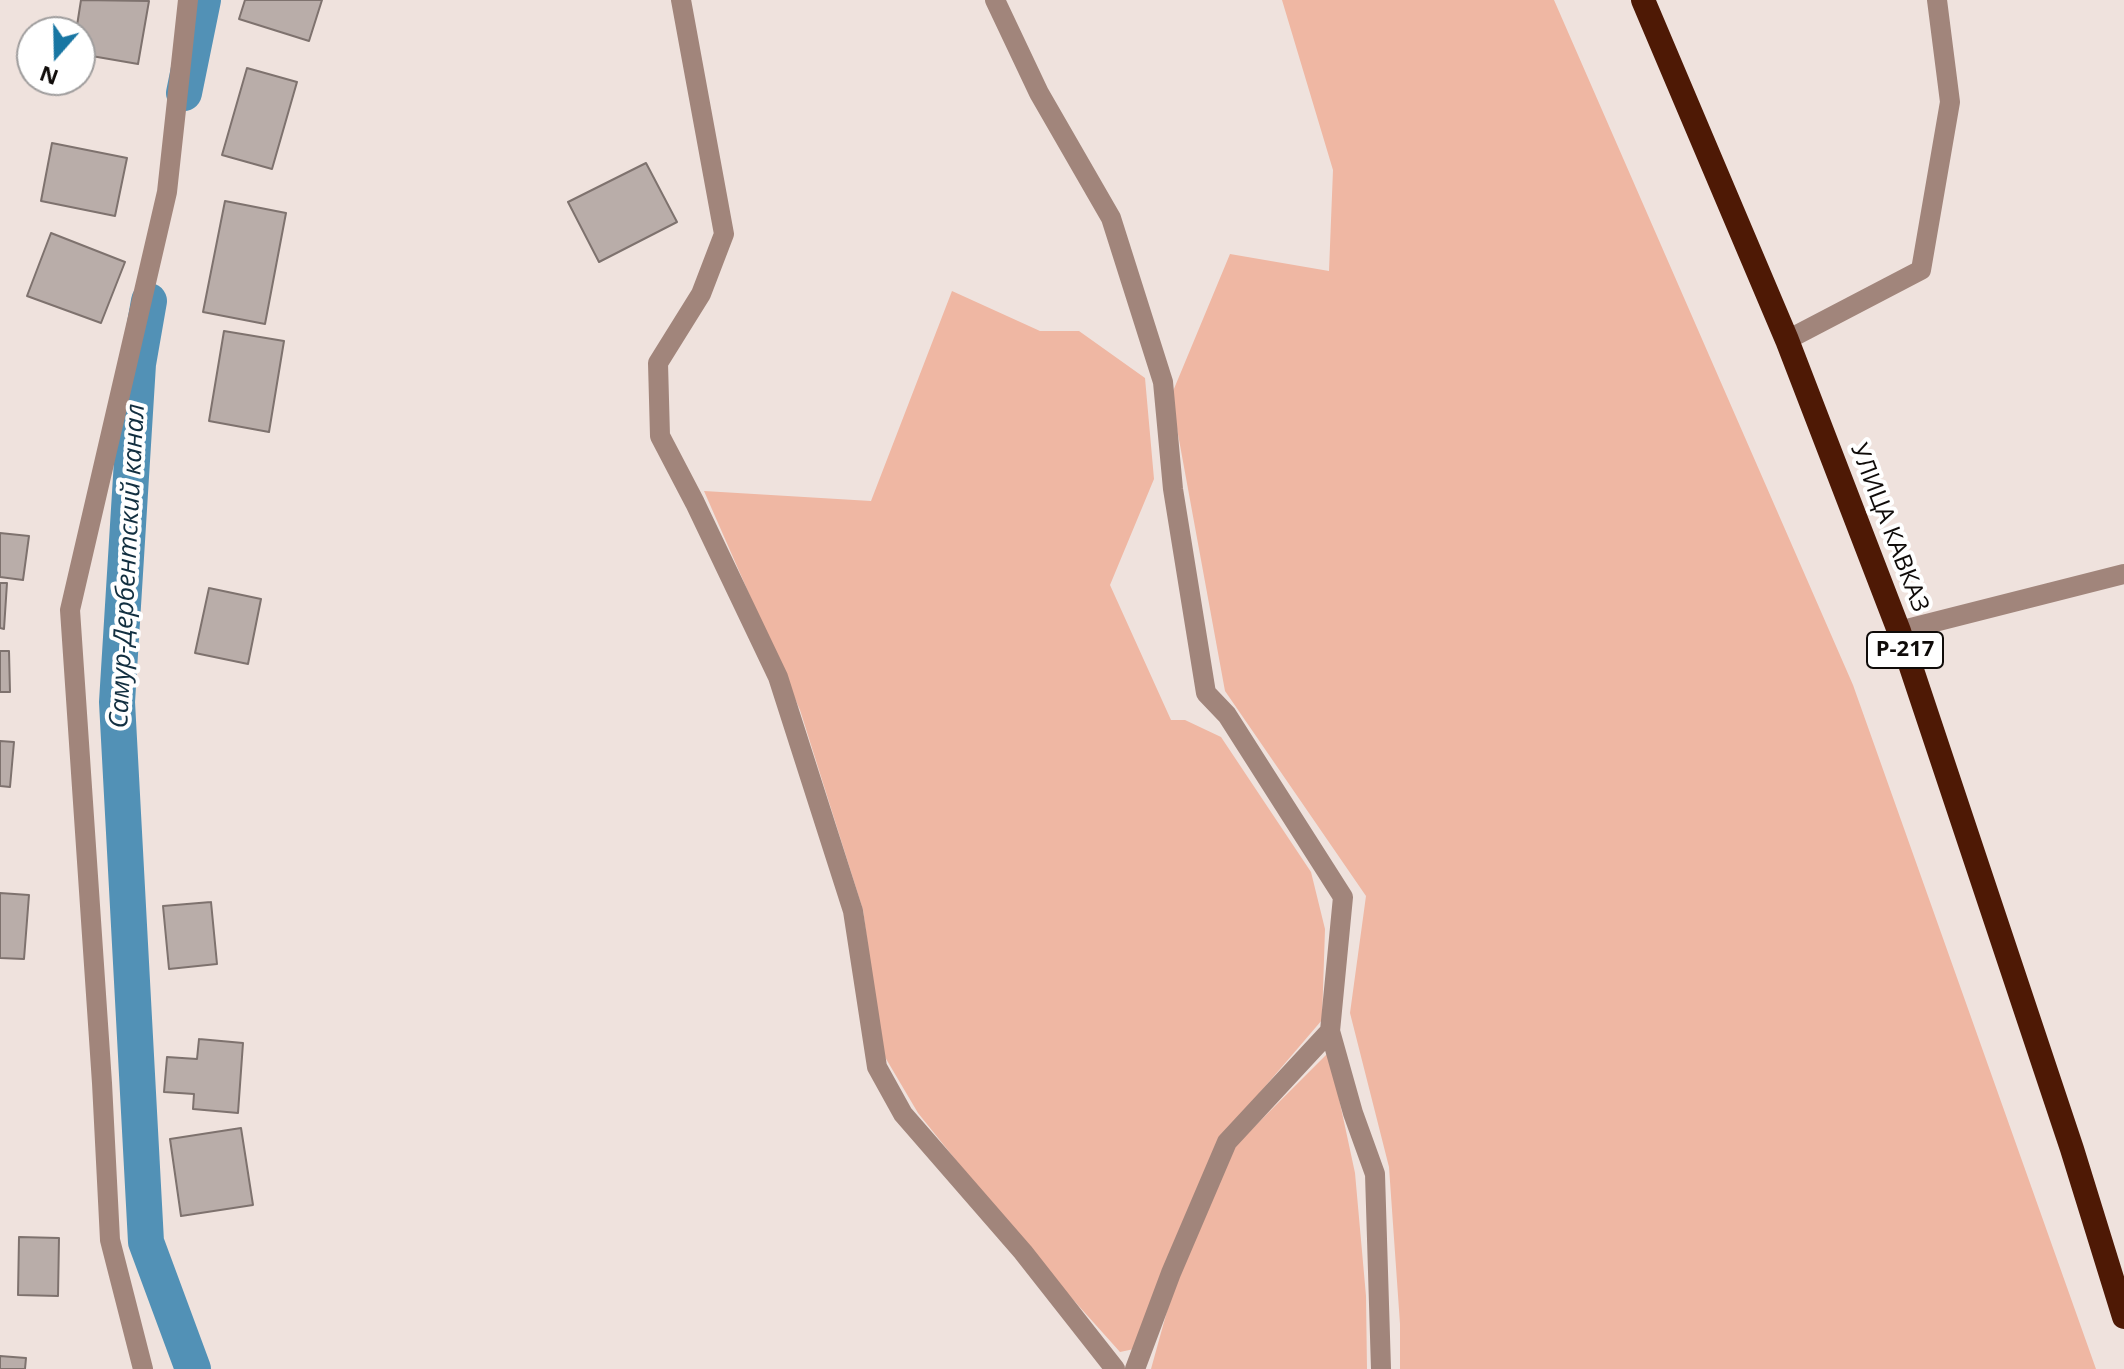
<!DOCTYPE html>
<meta charset="utf-8">
<style>
body{margin:0}
#map{position:relative;width:2124px;height:1369px;overflow:hidden;background:#efe2dd;font-family:"Open Sans",sans-serif}
canvas{display:block}
.north{position:absolute;left:16px;top:16px;width:80px;height:80px;box-sizing:border-box;background:#fff;border:2px solid #9f9d9d;border-radius:50%;rotate:200deg;font-size:22px;font-weight:700;line-height:32px;text-align:center;color:#0f0b09}
.north::after{content:'';display:block;margin:auto;width:28px;height:36px;background:#1876a3;clip-path:polygon(50% 0,100% 100%,50% 72%,0 100%)}
</style>
<div id="map">
<canvas width="2124" height="1369"></canvas>
<div class="north">N</div>
</div>
<script>
const ctx = document.querySelector('canvas').getContext('2d');
ctx.lineJoin = 'round';
function paint(path, color) {
  ctx.fillStyle = color;
  ctx.fill(path, 'evenodd');
}
function poly(rows) {
  const path = new Path2D();
  for (const r of rows) {
    path.moveTo(r[0], r[1]);
    for (let i = 2; i < r.length; i += 2) path.lineTo(r[i], r[i + 1]);
  }
  return path;
}
function strokePath(path, color, width, dash) {
  ctx.strokeStyle = color;
  ctx.lineWidth = width;
  ctx.lineCap = dash ? 'butt' : 'round';
  ctx.setLineDash(dash || []);
  ctx.stroke(path);
}
function write(font, color, halo, rows, align = 'center') {
  ctx.font = font + ' "Open Sans",sans-serif';
  ctx.lineWidth = 8;
  ctx.setLineDash([]);
  ctx.textBaseline = 'middle';
  ctx.strokeStyle = halo;
  ctx.fillStyle = color;
  for (const [text, x, y, turn = 0] of rows) {
    ctx.save();
    ctx.translate(x, y);
    ctx.rotate((+turn || 0) * Math.PI / 180);
    ctx.textAlign = isNaN(turn) ? turn : align;
    if (halo) ctx.strokeText(text, 0, 0);
    ctx.fillText(text, 0, 0);
    ctx.restore();
  }
}
const green = poly([
 [1282,0,1554,0,1853,685,2096,1369,1400,1369,1400,1324,1389,1167,1350,1013,1366,896,1225,691,1171,396,1230,254,1329,271,1333,170],
 [952,291,1040,331,1079,331,1145,378,1154,479,1110,585,1171,720,1185,720,1221,737,1311,872,1325,929,1322,1020,1221,1138,1134,1349,1120,1352,1025,1246,918,1113,882,1052,863,910,800,710,704,491,871,501],
 [1329,1052,1355,1173,1366,1296,1367,1369,1151,1369,1177,1275,1234,1147]
]);
const canal = poly([
 [184,93,203,0],
 [149,301,138,364,117,702,146,1242,193,1369]
]);
const building = poly([
 [81,0,149,1,138,64,80,54,80,32,76,32,81,0],
 [245,0,322,0,309,41,239,19,245,0],
 [247,68,297,82,272,169,222,155,247,68],
 [52,143,127,158,115,216,41,201,52,143],
 [646,163,677,222,599,262,568,202,646,163],
 [225,201,286,213,265,324,203,312,225,201],
 [51,233,125,262,101,323,27,296,51,233],
 [224,331,284,341,269,432,209,421,224,331],
 [0,533,29,536,23,580,0,577,0,533],
 [0,583,7,583,4,629,0,628,0,583],
 [209,588,261,599,248,664,195,653,209,588],
 [0,651,9,651,10,692,0,692,0,651],
 [0,741,14,742,10,787,0,786,0,741],
 [0,893,29,895,24,959,0,958,0,893],
 [211,902,217,964,169,969,163,906,211,902],
 [199,1039,243,1043,238,1113,193,1109,194,1094,164,1092,167,1057,197,1059,199,1039],
 [241,1128,253,1205,181,1216,170,1139,241,1128],
 [19,1237,59,1238,58,1296,18,1295,19,1237],
 [0,1356,26,1358,25,1369,0,1369,0,1356]
]);
const minor = poly([
 [681,0,724,234,701,294,658,363,660,436,695,503,778,677,853,911,877,1067,903,1114,1023,1252,1115,1369],
 [995,0,1039,93,1111,218,1163,382,1173,489,1206,693,1227,715,1343,897,1330,1031,1353,1113,1375,1174,1381,1369],
 [1787,340,1921,270,1950,102,1937,0],
 [1899,631,2124,574],
 [143,1369,110,1240,102,1083,70,610,167,192,188,0],
 [1135,1369,1171,1273,1227,1142,1330,1031]
]);
const highway = poly([
 [1643,0,1787,340,1899,631,2072,1149,2124,1317]
]);
const shields = [
 [1905,650,76]
];
const shieldNames = [
 ["Р-217",1905,650]
];
const streetNames = [
 ["УЛИЦА КАВКАЗ",1889,528,69]
];
const waterNames = [
 ["Самур-Дербентский канал",128,566,-87]
];
paint(green, '#efb7a3');
strokePath(canal, '#5291b6', 36);
paint(building, '#b9ada9');
strokePath(building, '#7e726e', 2);
strokePath(minor, '#a1857b', 20);
strokePath(highway, '#4e1905', 24);
for (const [x, y, w] of shields) {
  const box = new Path2D();
  box.roundRect(x - w / 2, y - 18, w, 36, 6);
  ctx.fillStyle = '#fff';
  ctx.fill(box);
  strokePath(box, '#0f0b09', 2);
}
write('bold 22px', '#0f0b09', null, shieldNames);
write('24px', '#0f0b09', '#fff', streetNames);
write('italic 26px', '#122f40', '#fff', waterNames);
</script>
